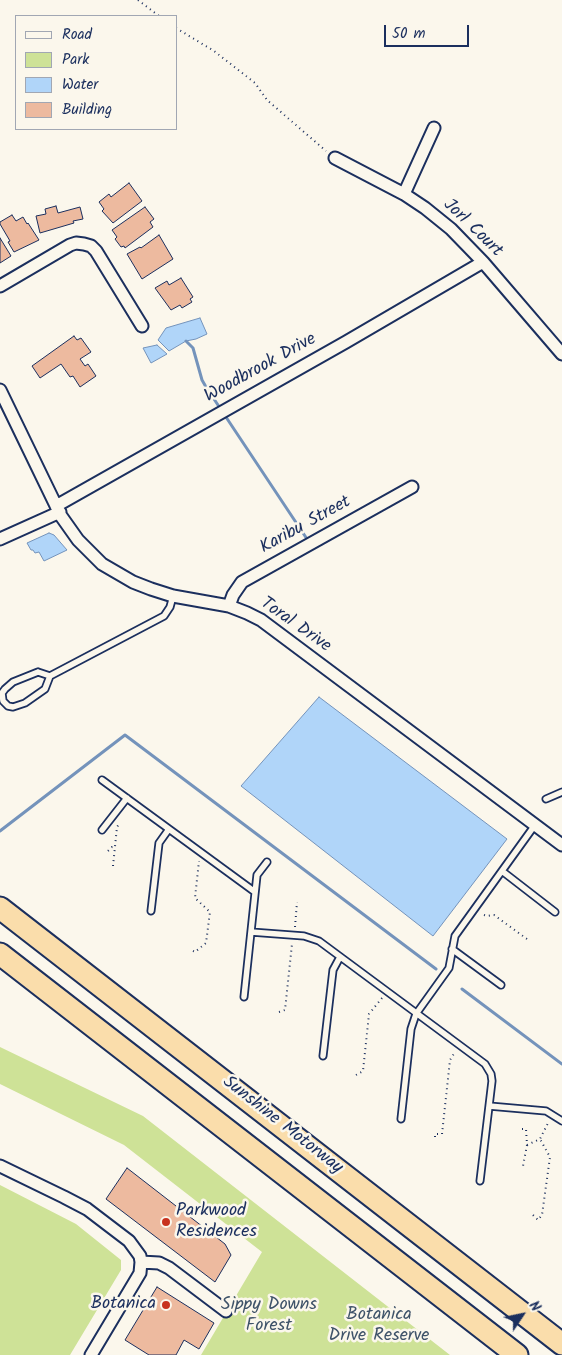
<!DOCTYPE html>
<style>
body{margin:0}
#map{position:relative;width:562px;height:1355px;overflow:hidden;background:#fbf7ec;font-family:Kalam,sans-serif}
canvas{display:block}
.legend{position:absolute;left:15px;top:15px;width:162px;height:115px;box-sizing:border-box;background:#fbf7ec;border:1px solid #a1a7b3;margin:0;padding:6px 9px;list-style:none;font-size:15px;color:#1b2f5e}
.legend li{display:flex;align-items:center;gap:10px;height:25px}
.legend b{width:25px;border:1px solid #a1a7b3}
.north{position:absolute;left:497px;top:1290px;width:50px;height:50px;-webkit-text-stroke:4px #fbf7ec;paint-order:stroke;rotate:56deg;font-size:14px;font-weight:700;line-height:20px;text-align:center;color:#1b2f5e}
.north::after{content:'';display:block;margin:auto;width:18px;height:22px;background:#1b2f5e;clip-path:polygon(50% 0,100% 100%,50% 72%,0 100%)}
.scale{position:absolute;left:384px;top:25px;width:85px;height:22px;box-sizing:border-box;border:2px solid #1b2f5e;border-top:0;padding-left:6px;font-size:15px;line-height:18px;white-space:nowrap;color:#1b2f5e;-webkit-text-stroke:4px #fbf7ec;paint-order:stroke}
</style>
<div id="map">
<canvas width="562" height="1355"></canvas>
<ul class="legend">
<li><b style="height:6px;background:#fbf7ec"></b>Road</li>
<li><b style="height:14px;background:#cee297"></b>Park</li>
<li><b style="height:14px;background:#b0d5f9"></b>Water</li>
<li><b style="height:14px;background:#edba9f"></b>Building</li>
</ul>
<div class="north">N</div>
<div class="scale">50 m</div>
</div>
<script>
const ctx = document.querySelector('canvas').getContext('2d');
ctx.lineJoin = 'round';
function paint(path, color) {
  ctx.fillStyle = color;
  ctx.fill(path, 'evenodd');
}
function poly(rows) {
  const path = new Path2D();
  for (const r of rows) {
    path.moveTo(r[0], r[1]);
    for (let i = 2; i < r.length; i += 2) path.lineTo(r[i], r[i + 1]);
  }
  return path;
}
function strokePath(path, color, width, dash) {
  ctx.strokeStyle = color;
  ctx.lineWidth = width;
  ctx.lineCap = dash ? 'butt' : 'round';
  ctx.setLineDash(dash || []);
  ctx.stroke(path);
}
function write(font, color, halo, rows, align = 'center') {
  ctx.font = font + ' Kalam,sans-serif';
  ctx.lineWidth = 5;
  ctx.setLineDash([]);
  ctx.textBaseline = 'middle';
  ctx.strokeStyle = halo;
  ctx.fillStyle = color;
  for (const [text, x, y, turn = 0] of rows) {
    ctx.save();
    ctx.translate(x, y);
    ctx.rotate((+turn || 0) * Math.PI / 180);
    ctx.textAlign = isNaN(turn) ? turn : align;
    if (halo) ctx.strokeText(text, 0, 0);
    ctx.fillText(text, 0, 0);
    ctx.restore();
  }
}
const green = poly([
 [0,1047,143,1116,450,1355,201,1355,262,1252,124,1145,0,1084],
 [0,1185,76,1224,121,1260,121,1270,70,1355,0,1355]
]);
const water = poly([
 [200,318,207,334,196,339,186,341,169,351,158,340,166,328,200,318],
 [157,345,167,354,151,363,143,348,157,345],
 [49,533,54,535,67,550,44,561,39,552,35,553,33,550,31,550,27,543,49,533],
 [319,697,507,839,433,936,241,786,319,697]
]);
const stream = poly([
 [186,341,193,348,202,380,206,387,309,542],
 [0,831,125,735,436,969],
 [462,989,562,1064]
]);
const building = poly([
 [129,183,142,201,113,223,102,211,104,209,99,202,109,194,111,197,129,183],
 [56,206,58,213,80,207,83,219,73,221,74,223,40,233,36,216,46,214,45,209,56,206],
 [145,207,154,219,150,222,153,227,125,248,124,246,121,247,115,239,117,237,112,230,145,207],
 [12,215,16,221,23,217,27,224,28,223,39,240,14,252,8,242,10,241,0,224,0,222,12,215],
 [159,235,173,259,142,279,127,254,140,247,141,248,159,235],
 [0,238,11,256,0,263,0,238],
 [181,278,193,297,190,299,192,302,182,308,180,305,171,310,155,288,167,281,169,285,181,278],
 [74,336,77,340,81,338,91,352,80,359,85,366,88,364,96,376,80,387,73,376,70,377,61,364,40,378,32,366,74,336],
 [127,1168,225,1244,231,1255,215,1282,106,1199,127,1168],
 [157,1287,214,1323,199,1349,184,1340,176,1355,149,1355,125,1340,157,1287]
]);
const path = poly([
 [138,0,159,16],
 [176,28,214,51,255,83,267,100,326,151],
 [108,851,112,847,115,847],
 [113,866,117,827,119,824],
 [484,915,487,916,494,915,527,939],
 [295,927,297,902],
 [193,951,195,952,206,943,210,912,195,898,199,861],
 [279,1012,285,1010,292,944],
 [356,1075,363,1071,369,1014,382,998],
 [522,1129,526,1129,527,1145,523,1166],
 [435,1137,435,1134,442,1134,450,1060,455,1052],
 [527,1145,540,1139,548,1123],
 [533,1215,538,1220,542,1215,550,1157,540,1139]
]);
const lane = poly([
 [38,672,50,676,45,689,25,703,13,707,8,706,3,701,2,693,5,689,13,682,38,672],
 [50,676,164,616,170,607,173,596],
 [102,780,255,892],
 [546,799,562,792],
 [102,830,127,798],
 [502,871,555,912],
 [151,911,159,843,169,829],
 [251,932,304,936,319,941,485,1064,491,1074,492,1081,480,1181],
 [452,949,501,985],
 [244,997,257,875,267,862],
 [323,1056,333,970,340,957],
 [489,1106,546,1111,562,1121],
 [401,1119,411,1029,416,1014,449,968,455,936,535,825]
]);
const street = poly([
 [335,158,404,194,425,208,451,229,483,262,562,354],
 [404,194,434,128],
 [0,286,70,245,76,243,84,244,91,246,96,251,142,326],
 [0,390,61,516,78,540,102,564,133,582,151,589,173,596,229,606,247,613,261,620,562,845],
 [56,506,346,342,483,262],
 [0,539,60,512],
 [229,606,233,595,242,582,412,487],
 [0,1166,64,1197,87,1209,129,1241,140,1256,141,1262,140,1273,91,1355],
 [141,1262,159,1263,169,1268,226,1311]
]);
const highway = poly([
 [0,908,562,1344],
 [0,954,517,1355]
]);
const markers = [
 [166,1222,5,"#c8321e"],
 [166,1305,5,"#c8321e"]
];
const streetNames = [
 ["Jorl Court",472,229,44],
 ["Woodbrook Drive",261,369,-29],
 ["Karibu Street",306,526,-29],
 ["Toral Drive",295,626,35],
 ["Sunshine Motorway",282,1126,38]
];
const poiNames = [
 ["Parkwood",176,1212],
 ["Residences",176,1233],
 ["Botanica",156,1305,"right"]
];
const parkNames = [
 ["Sippy Downs",269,1306],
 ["Forest",269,1327],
 ["Botanica",379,1316],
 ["Drive Reserve",379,1337]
];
paint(green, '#cee297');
paint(water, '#b0d5f9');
strokePath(water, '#7493bb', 1);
strokePath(stream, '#7493bb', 3);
paint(building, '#edba9f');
strokePath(building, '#1b2f5e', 1);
strokePath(lane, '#1b2f5e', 9);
strokePath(street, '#1b2f5e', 15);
strokePath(highway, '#1b2f5e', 25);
strokePath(path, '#1b2f5e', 2, [1, 4]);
strokePath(lane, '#fbf7ec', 5.5);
strokePath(street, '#fbf7ec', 11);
strokePath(highway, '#faddab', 21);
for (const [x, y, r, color] of markers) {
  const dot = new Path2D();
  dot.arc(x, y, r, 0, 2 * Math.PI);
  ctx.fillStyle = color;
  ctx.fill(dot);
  strokePath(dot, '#fbf7ec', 2);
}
write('18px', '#1b2f5e', '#fbf7ec', streetNames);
write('18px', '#1b2f5e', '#fbf7ec', poiNames, 'left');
write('18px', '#3f5369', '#fbf7ec', parkNames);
</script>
